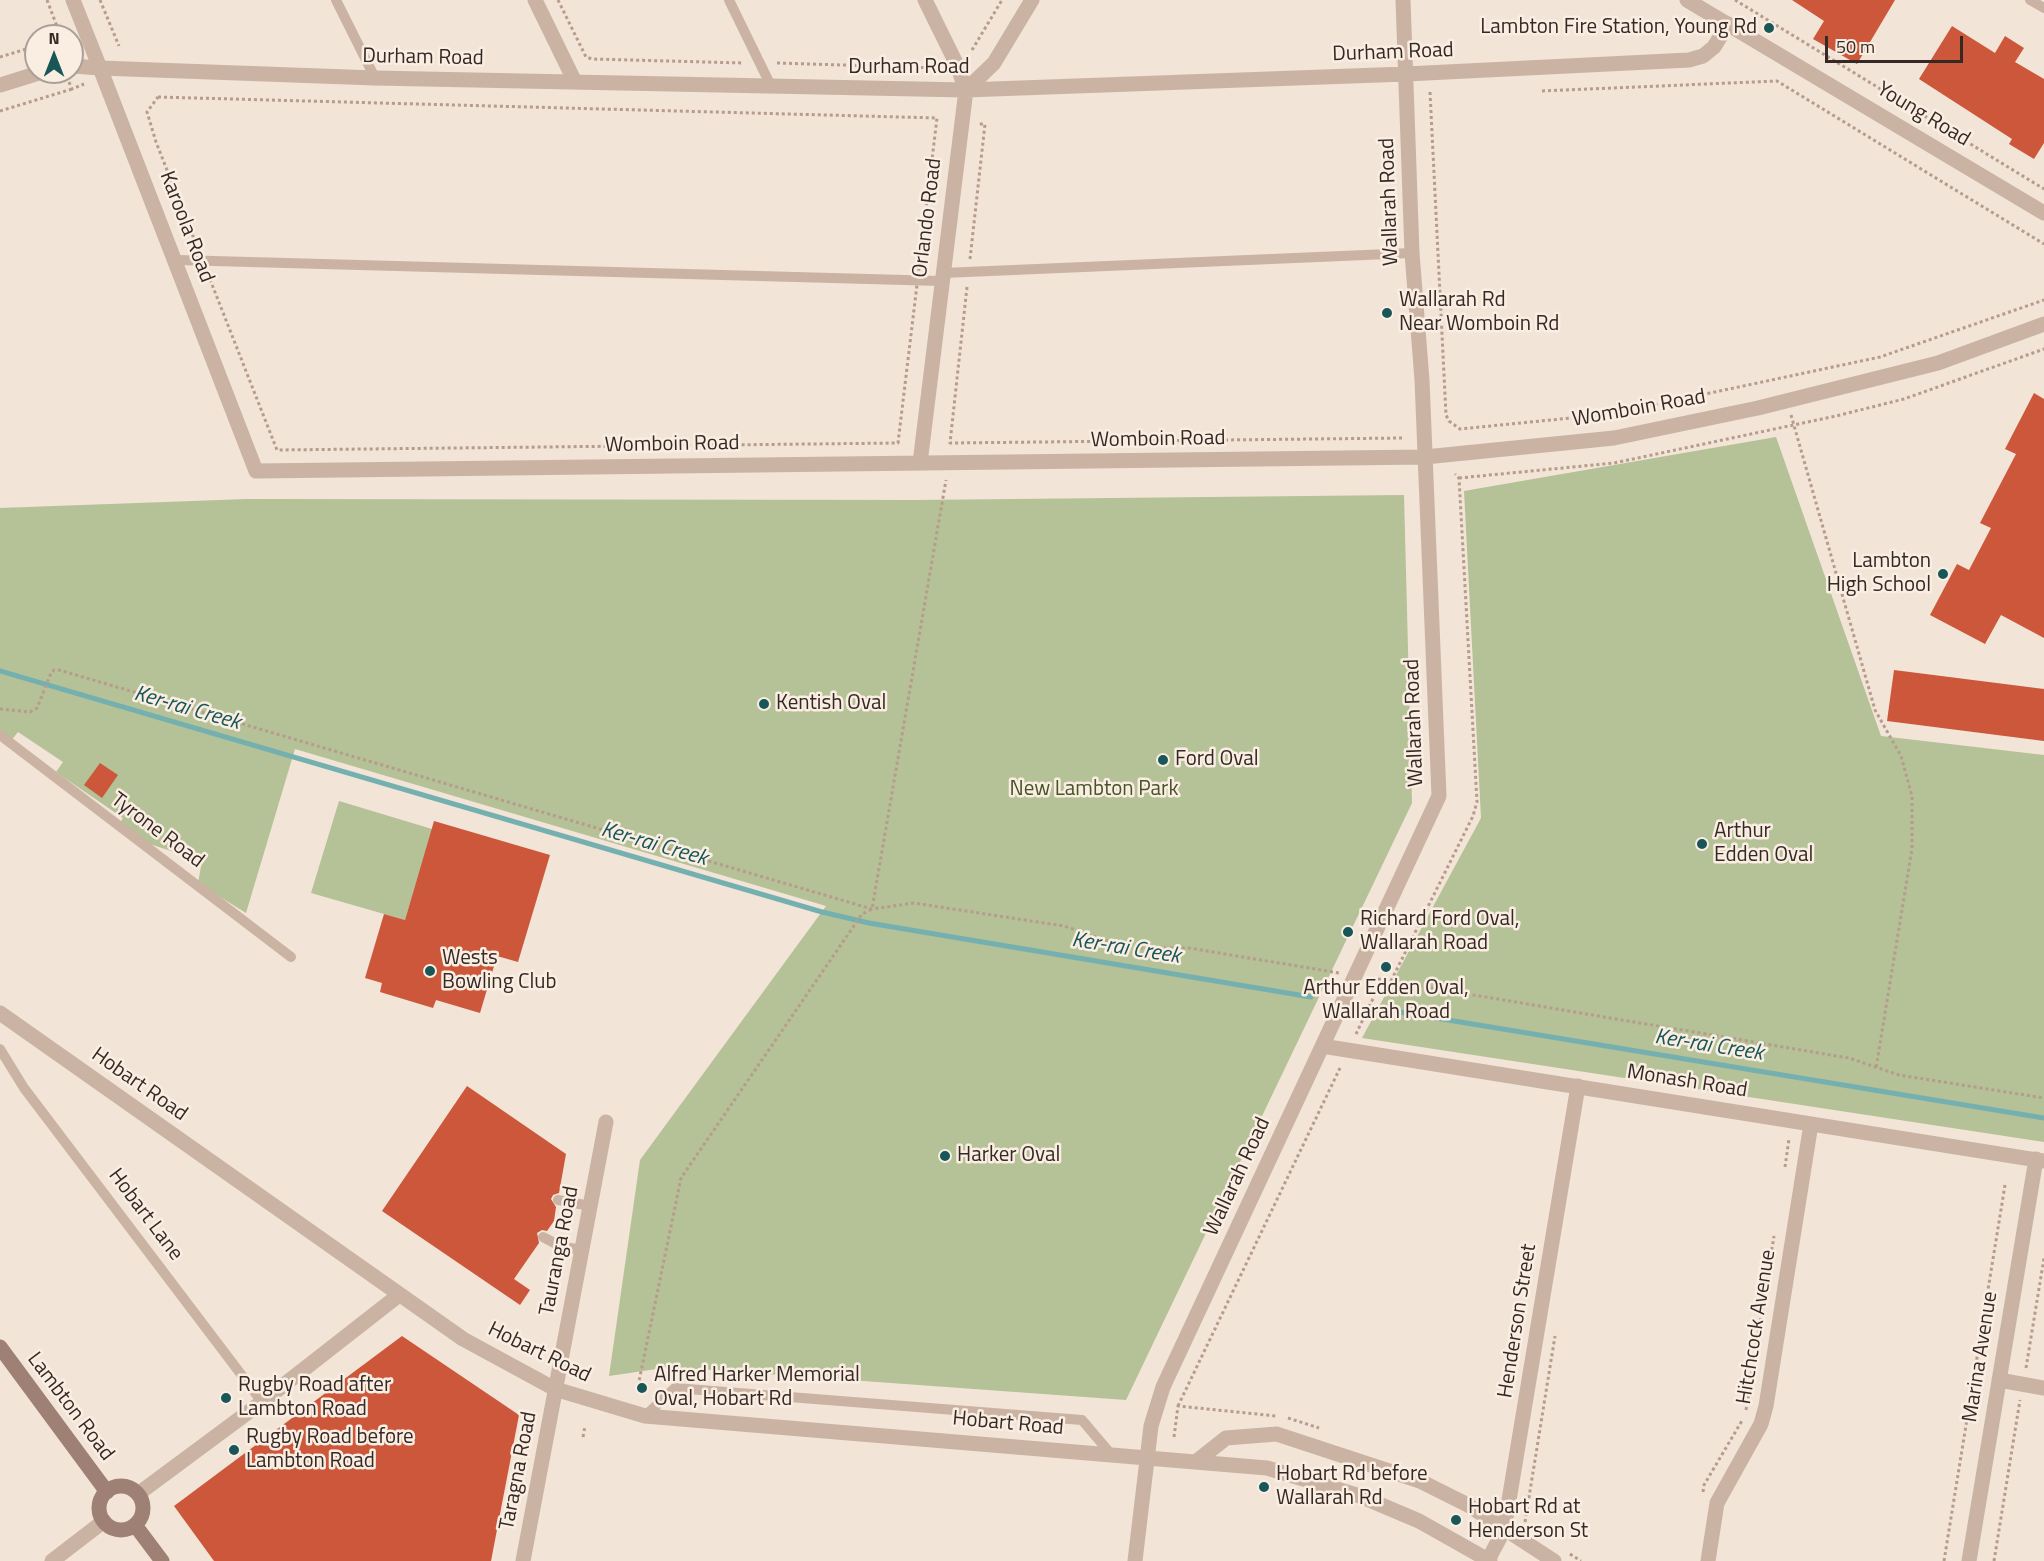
<!DOCTYPE html>
<style>
body{margin:0}
#map{position:relative;width:2044px;height:1561px;overflow:hidden;background:#f2e4d7;font-family:"Titillium Web",sans-serif}
canvas{display:block}
.north{position:absolute;left:24px;top:24px;width:60px;height:60px;box-sizing:border-box;background:#faeee3;border:2px solid #ab9f97;border-radius:50%;rotate:0deg;font-size:16px;font-weight:700;line-height:24px;text-align:center;color:#352925}
.north::after{content:'';display:block;margin:auto;width:21px;height:27px;background:#195658;clip-path:polygon(50% 0,100% 100%,50% 72%,0 100%)}
.scale{position:absolute;left:1825px;top:36px;width:138px;height:27px;box-sizing:border-box;border:3px solid #352925;border-top:0;padding-left:8px;font-size:18px;line-height:21px;white-space:nowrap;color:#352925;-webkit-text-stroke:4px #faeee3;paint-order:stroke}
</style>
<div id="map">
<canvas width="2044" height="1561"></canvas>
<div class="north">N</div>
<div class="scale">50 m</div>
</div>
<script>
const ctx = document.querySelector('canvas').getContext('2d');
ctx.lineJoin = 'round';
function paint(path, color) {
  ctx.fillStyle = color;
  ctx.fill(path, 'evenodd');
}
function poly(rows) {
  const path = new Path2D();
  for (const r of rows) {
    if (r.length === 3) {
      path.moveTo(r[0] + r[2], r[1]);
      path.arc(r[0], r[1], r[2], 0, 2 * Math.PI);
      continue;
    }
    path.moveTo(r[0], r[1]);
    for (let i = 2; i < r.length; i += 2) path.lineTo(r[i], r[i + 1]);
  }
  return path;
}
function strokePath(path, color, width, dash) {
  ctx.strokeStyle = color;
  ctx.lineWidth = width;
  ctx.lineCap = dash ? 'butt' : 'round';
  ctx.setLineDash(dash || []);
  ctx.stroke(path);
}
function write(font, color, halo, rows, align = 'center') {
  ctx.font = font + ' "Titillium Web",sans-serif';
  ctx.lineWidth = 5;
  ctx.setLineDash([]);
  ctx.textBaseline = 'middle';
  ctx.strokeStyle = halo;
  ctx.fillStyle = color;
  for (const [text, x, y, turn = 0] of rows) {
    ctx.save();
    ctx.translate(x, y);
    ctx.rotate((+turn || 0) * Math.PI / 180);
    ctx.textAlign = isNaN(turn) ? turn : align;
    if (halo) ctx.strokeText(text, 0, 0);
    ctx.fillText(text, 0, 0);
    ctx.restore();
  }
}
const green = poly([
 [1776,437,1881,736,2044,755,2044,1142,1362,1038,1481,818,1464,491],
 [1404,495,1412,803,1126,1400,670,1367,609,1376,640,1160,826,906,295,749,246,913,198,883,202,861,128,837,117,828,123,818,56,772,63,762,18,732,10,742,0,737,0,508,247,499,917,500],
 [339,801,432,829,405,920,311,893]
]);
const stream = poly([
 [0,671,822,912,869,923,1311,997],
 [1369,1007,2044,1118]
]);
const building = poly([
 [1792,0,1895,0,1857,64,1813,39,1824,21],
 [1952,26,1995,53,2005,36,2024,48,2015,62,2044,79,2044,143,2034,159,2009,144,2012,139,1919,79],
 [2034,393,2044,399,2044,638,2001,615,1985,644,1930,615,1957,564,1969,570,1991,528,1980,523,2016,454,2005,449],
 [1894,670,2044,689,2044,741,1887,721],
 [100,763,118,775,102,798,84,785],
 [434,821,550,855,518,962,497,956,480,1013,436,1000,433,1008,380,992,382,983,365,978,384,914,405,920],
 [467,1086,566,1154,559,1193,553,1195,551,1199,556,1207,554,1221,547,1231,542,1230,537,1233,539,1243,514,1279,530,1290,520,1305,382,1211],
 [402,1336,519,1415,491,1561,214,1561,174,1506]
]);
const path = poly([
 [47,0,58,29,54,36],
 [100,0,119,46],
 [558,0,586,57,592,59,743,63],
 [1735,0,2044,189],
 [56,32,61,36],
 [972,50,1002,0],
 [0,57,36,46],
 [777,63,940,68],
 [69,82,72,89,84,84],
 [1542,91,1777,81,2044,244],
 [1430,92,1446,415,1449,421,1460,429,1611,414,1880,357,2044,300],
 [158,97,937,118,898,443,277,450,156,142,147,112,158,97],
 [0,111,72,89],
 [970,259,985,124,979,124],
 [967,287,950,443,1402,438],
 [1791,415,1875,710,1901,756,1912,796,1912,849,1876,1068],
 [1459,478,1614,463,1836,416,1904,399,2044,349],
 [0,709,30,712,37,708,51,673,54,670,59,670,872,909,914,903,1064,926,1113,943,1138,948,1189,948,1339,973],
 [1372,978,1849,1058,1899,1075,2044,1098],
 [1391,981,1473,816,1477,802,1459,478,1455,474],
 [1356,1034,1382,980],
 [1785,1167,1789,1139],
 [2026,1368,2044,1258],
 [638,1386,681,1178,862,914,872,909,946,480],
 [1178,1406,1340,1068],
 [1746,1410,1774,1236],
 [1288,1418,1319,1428],
 [583,1437,585,1426],
 [1174,1437,1178,1406,1276,1416],
 [1703,1492,1704,1485,1743,1419],
 [1525,1522,1555,1336],
 [1570,1554,1581,1561],
 [1944,1561,2005,1185],
 [1994,1561,2020,1400]
]);
const service = poly([
 [336,0,375,78],
 [729,0,772,88],
 [2030,0,2044,8],
 [177,260,941,281],
 [943,273,1412,253],
 [0,735,291,957],
 [0,1049,24,1088,262,1402],
 [558,1200,590,1206],
 [543,1237,560,1246,581,1250],
 [645,1416,675,1388,1082,1420,1110,1453]
]);
const minor = poly([
 [535,0,575,82],
 [925,0,956,63,966,90],
 [1728,24,1714,47,1703,56,1689,60,1406,74,966,90,375,78,100,68,256,471,1425,457,1614,438,1758,408,1938,363,2044,324],
 [920,463,966,90,994,63,1032,0],
 [0,1013,463,1339,555,1389,645,1416,1267,1468,1360,1496,1419,1521,1490,1561],
 [1322,1046,2044,1161],
 [1999,1380,2044,1388],
 [1197,1461,1226,1438,1277,1434,1420,1481,1468,1505,1554,1561],
 [138,1494,262,1402,399,1295],
 [1488,1560,1504,1530,1578,1086],
 [52,1561,104,1521],
 [523,1561,606,1122],
 [1135,1561,1151,1426,1163,1387,1439,796,1422,380,1412,253,1403,0],
 [1708,1561,1717,1503,1761,1424,1766,1406,1811,1124],
 [1969,1561,2036,1159]
]);
const tertiary = poly([
 [1687,0,2044,213],
 [72,66,100,68,73,0],
 [0,85,42,72]
]);
const secondary = poly([
 [0,1347,107,1492],
 [121,1508,22],
 [135,1525,162,1561]
]);
const markers = [
 [1769,28,6,"#195658"],
 [1387,313,6,"#195658"],
 [1943,574,6,"#195658"],
 [764,704,6,"#195658"],
 [1163,760,6,"#195658"],
 [1702,844,6,"#195658"],
 [1348,932,6,"#195658"],
 [1386,967,6,"#195658"],
 [430,971,6,"#195658"],
 [945,1156,6,"#195658"],
 [642,1388,6,"#195658"],
 [226,1398,6,"#195658"],
 [234,1450,6,"#195658"],
 [1264,1487,6,"#195658"],
 [1456,1520,6,"#195658"]
];
const poiNames = [
 ["Lambton Fire Station, Young Rd",1757,28,"right"],
 ["Wallarah Rd",1399,301],
 ["Near Womboin Rd",1399,325],
 ["Lambton",1931,562,"right"],
 ["High School",1931,586,"right"],
 ["Kentish Oval",776,704],
 ["Ford Oval",1175,760],
 ["Arthur",1714,832],
 ["Edden Oval",1714,856],
 ["Richard Ford Oval,",1360,920],
 ["Wallarah Road",1360,944],
 ["Wests",442,959],
 ["Bowling Club",442,983],
 ["Arthur Edden Oval,",1386,989,"center"],
 ["Wallarah Road",1386,1013,"center"],
 ["Harker Oval",957,1156],
 ["Alfred Harker Memorial",654,1376],
 ["Oval, Hobart Rd",654,1400],
 ["Rugby Road after",238,1386],
 ["Lambton Road",238,1410],
 ["Rugby Road before",246,1438],
 ["Lambton Road",246,1462],
 ["Hobart Rd before",1276,1475],
 ["Wallarah Rd",1276,1499],
 ["Hobart Rd at",1468,1508],
 ["Henderson St",1468,1532]
];
const streetNames = [
 ["Durham Road",1393,53,-2],
 ["Durham Road",423,58,1],
 ["Durham Road",909,68],
 ["Young Road",1923,115,31],
 ["Wallarah Road",1390,202,-92],
 ["Orlando Road",928,218,-83],
 ["Karoola Road",186,227,69],
 ["Womboin Road",1639,409,-10],
 ["Womboin Road",1158,440,-1],
 ["Womboin Road",672,445,-1],
 ["Wallarah Road",1415,723,-92],
 ["Tyrone Road",157,831,37],
 ["Monash Road",1687,1082,9],
 ["Hobart Road",139,1085,35],
 ["Wallarah Road",1238,1177,-65],
 ["Hobart Lane",145,1215,53],
 ["Tauranga Road",560,1251,-79],
 ["Henderson Street",1518,1321,-81],
 ["Hitchcock Avenue",1757,1327,-81],
 ["Hobart Road",539,1353,26],
 ["Marina Avenue",1981,1357,-81],
 ["Lambton Road",70,1407,53],
 ["Hobart Road",1008,1424,5],
 ["Taragna Road",519,1471,-79]
];
const parkNames = [
 ["New Lambton Park",1094,790]
];
const waterNames = [
 ["Ker-rai Creek",187,709,16],
 ["Ker-rai Creek",654,845,16],
 ["Ker-rai Creek",1126,949,9],
 ["Ker-rai Creek",1709,1046,9]
];
paint(green, '#b5c196');
strokePath(stream, '#75b0b0', 5);
paint(building, '#cc573b');
strokePath(path, '#b69c8d', 3, [3, 3]);
strokePath(service, '#cab3a2', 10);
strokePath(minor, '#cab3a2', 15);
strokePath(tertiary, '#cab3a2', 15);
strokePath(secondary, '#9e8174', 15);
for (const [x, y, r, color] of markers) {
  const dot = new Path2D();
  dot.arc(x, y, r, 0, 2 * Math.PI);
  ctx.fillStyle = color;
  ctx.fill(dot);
  strokePath(dot, '#faeee3', 2);
}
write('21px', '#352925', '#faeee3', poiNames, 'left');
write('21px', '#352925', '#faeee3', streetNames);
write('21px', '#465428', '#faeee3', parkNames);
write('italic 22px', '#195658', '#faeee3', waterNames);
</script>
